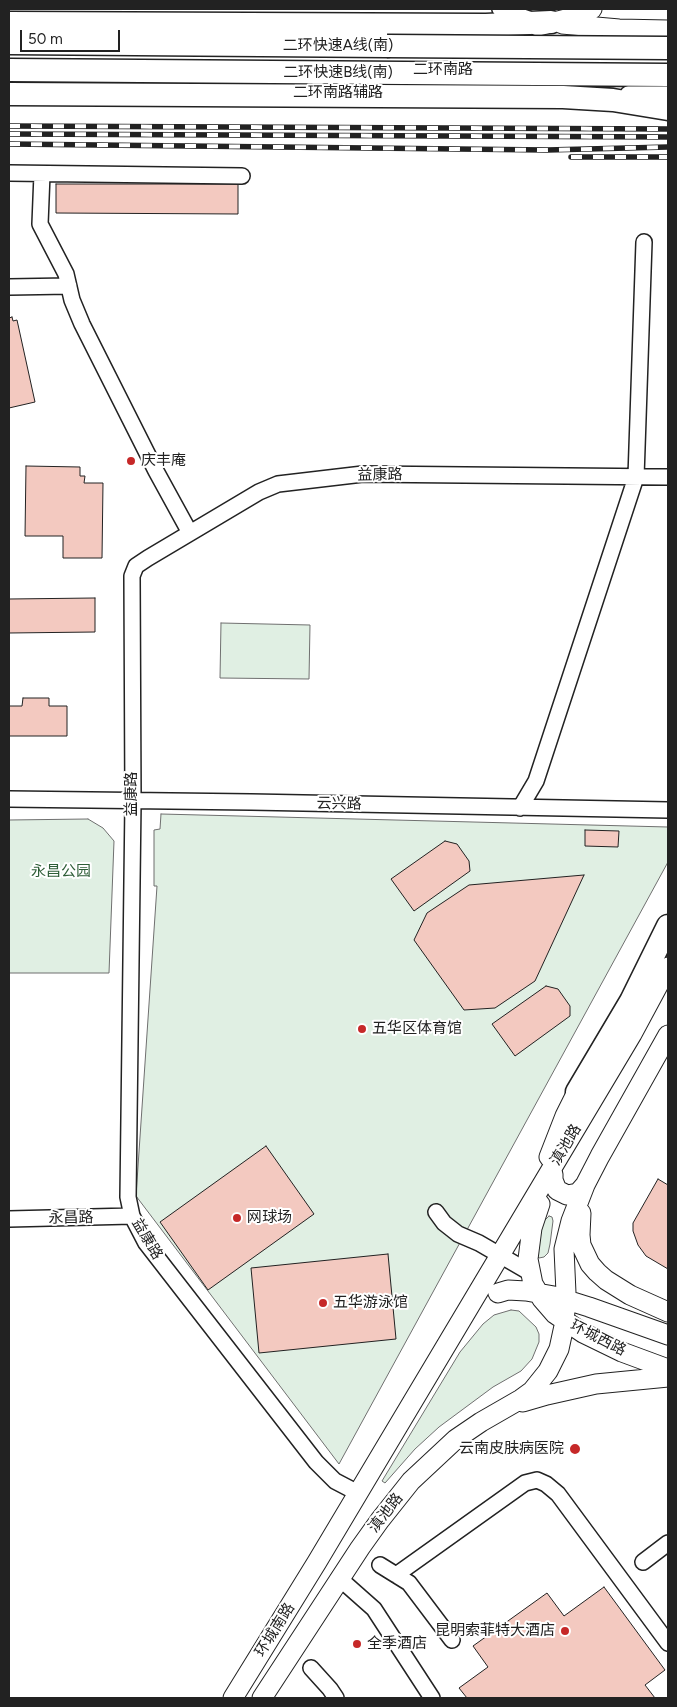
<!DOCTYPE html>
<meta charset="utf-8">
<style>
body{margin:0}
#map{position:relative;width:677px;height:1707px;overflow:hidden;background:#fff;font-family:Figtree,sans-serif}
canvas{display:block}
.frame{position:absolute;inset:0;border:10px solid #222;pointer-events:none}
.scale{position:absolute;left:20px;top:30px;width:100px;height:22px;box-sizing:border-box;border:2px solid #222;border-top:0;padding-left:6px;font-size:15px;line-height:18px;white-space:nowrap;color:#222;-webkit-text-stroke:4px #fff;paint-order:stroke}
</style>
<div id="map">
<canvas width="677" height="1707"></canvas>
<div class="frame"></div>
<div class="scale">50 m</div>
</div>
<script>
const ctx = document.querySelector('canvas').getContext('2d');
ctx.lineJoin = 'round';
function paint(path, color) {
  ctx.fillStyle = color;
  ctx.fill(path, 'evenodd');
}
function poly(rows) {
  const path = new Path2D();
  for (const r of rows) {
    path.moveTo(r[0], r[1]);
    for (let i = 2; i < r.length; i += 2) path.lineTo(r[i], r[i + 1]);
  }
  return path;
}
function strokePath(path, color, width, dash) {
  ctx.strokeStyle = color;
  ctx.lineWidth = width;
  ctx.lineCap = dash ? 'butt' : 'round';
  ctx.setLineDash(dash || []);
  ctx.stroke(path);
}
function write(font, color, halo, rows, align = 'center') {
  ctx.font = font + ' Figtree,"Noto Sans SC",sans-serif';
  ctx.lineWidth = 4;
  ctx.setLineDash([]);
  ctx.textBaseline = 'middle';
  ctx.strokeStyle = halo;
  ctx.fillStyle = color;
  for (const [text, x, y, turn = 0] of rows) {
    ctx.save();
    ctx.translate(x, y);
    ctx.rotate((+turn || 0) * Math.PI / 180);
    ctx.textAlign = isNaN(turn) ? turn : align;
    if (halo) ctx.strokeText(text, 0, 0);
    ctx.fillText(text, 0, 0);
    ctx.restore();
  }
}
const green = poly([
 [221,623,310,625,309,679,220,678,221,623],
 [161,814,668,827,668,862,339,1464,136,1196,157,886,154,886,154,830,160,829,161,814],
 [88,819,103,828,114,841,109,973,9,973,9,820,88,819],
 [549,1216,552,1217,553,1221,550,1244,548,1253,544,1257,539,1258,535,1254,534,1240,544,1221,549,1216],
 [511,1310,519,1311,536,1327,539,1334,539,1342,532,1359,521,1371,493,1387,439,1427,415,1449,385,1483,382,1481,460,1352,483,1324,494,1315,511,1310]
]);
const building = poly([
 [56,184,238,184,238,214,56,213,56,184],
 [12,317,13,321,17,320,35,402,9,408,9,318,12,317],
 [26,466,80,467,80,476,85,476,84,483,103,483,102,558,63,558,63,536,25,536,26,466],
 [95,598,95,632,9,633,9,599,95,598],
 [23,698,49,698,49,706,67,706,67,736,9,736,9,706,22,706,23,698],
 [585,830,619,831,618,847,585,846,585,830],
 [445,841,457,844,469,861,470,871,414,911,391,879,445,841],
 [584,875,535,981,495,1008,464,1010,414,940,427,913,469,885,584,875],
 [546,986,558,989,570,1006,570,1016,515,1056,492,1024,546,986],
 [266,1146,314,1214,208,1290,160,1222,266,1146],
 [658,1179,668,1185,668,1269,646,1256,638,1245,633,1231,633,1223,658,1179],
 [388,1254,396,1339,259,1353,251,1268,388,1254],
 [604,1587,665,1670,645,1685,655,1698,467,1698,459,1688,488,1667,473,1646,547,1593,564,1616,604,1587]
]);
const minor = poly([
 [500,9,529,19],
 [628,94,668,94],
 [9,173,242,176],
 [42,174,40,224,66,274,72,300,82,324,156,471,190,533],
 [9,287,69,286],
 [9,799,251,802,668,810],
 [520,808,536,781,636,477,644,242],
 [436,1212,444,1223,458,1234,479,1243,529,1272],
 [9,1219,132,1216],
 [358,1493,335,1481,316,1462,146,1243,132,1216,128,1197,133,802,132,576,136,566,148,558,259,492,278,484,363,474,668,477],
 [643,1562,668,1543],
 [380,1565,409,1583,452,1640],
 [396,1575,525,1483,537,1480,546,1484,558,1494,668,1643],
 [339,1578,374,1609,432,1698],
 [311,1668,330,1689,336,1698]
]);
const major = poly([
 [562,24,619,29,668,30],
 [538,26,574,17,592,9],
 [549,1157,565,1116,577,1092],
 [553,1174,553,1180,557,1190,567,1195,578,1193,585,1185],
 [540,1204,532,1228,528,1259,533,1284,542,1299,555,1314,583,1333,622,1352,668,1369],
 [581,1213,580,1235,581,1245,590,1264,597,1272,606,1280,630,1295,668,1312],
 [498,1293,508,1290,526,1291,554,1296,589,1307,668,1335],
 [523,1402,547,1395,596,1384,668,1377],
 [233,1698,317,1562,632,1034,668,967],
 [262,1698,360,1548,380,1520,411,1481,456,1439,481,1422,521,1399,532,1391,548,1371,559,1349,564,1326,566,1293,564,1249,571,1221,585,1185,600,1156,668,1035]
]);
const highway = poly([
 [9,23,486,25,551,22],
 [9,43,387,46],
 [9,70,668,75],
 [9,94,563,97,613,100,668,109],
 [577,1092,631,1001,668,926]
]);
const rail = poly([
 [9,126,668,129],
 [9,134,668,137],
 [9,144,547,150,668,147],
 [571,157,668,157]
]);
const highwayBridge = poly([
 [387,46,668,48]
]);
const markers = [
 [131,461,5,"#c62828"],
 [362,1029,5,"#c62828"],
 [237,1218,5,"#c62828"],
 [323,1303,5,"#c62828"],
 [575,1449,6,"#c62828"],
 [565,1631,5,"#c62828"],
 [357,1644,5,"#c62828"]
];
const streetNames = [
 ["二环快速A线(南)",338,46],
 ["二环南路",443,70],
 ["二环快速B线(南)",338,73],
 ["二环南路辅路",338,93],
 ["益康路",380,475,-1],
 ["益康路",132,794,-90],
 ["云兴路",339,804,1],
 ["滇池路",566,1145,-59],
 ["永昌路",71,1218,-1],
 ["益康路",147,1239,59],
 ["环城西路",598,1338,27],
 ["滇池路",386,1513,-52],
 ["环城南路",275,1630,-58]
];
const poiNames = [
 ["庆丰庵",141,461],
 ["五华区体育馆",372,1029],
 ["网球场",247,1218],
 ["五华游泳馆",333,1303],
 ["云南皮肤病医院",564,1449,"right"],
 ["昆明索菲特大酒店",555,1631,"right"],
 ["全季酒店",367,1644]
];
const parkNames = [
 ["永昌公园",61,872]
];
paint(green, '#e0efe3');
strokePath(green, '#6f6f6f', 1);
paint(building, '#f3c9c0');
strokePath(building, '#222', 1);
strokePath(minor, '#222', 18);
strokePath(major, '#222', 21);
strokePath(highway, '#222', 25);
strokePath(minor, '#fff', 15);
strokePath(major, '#fff', 19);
strokePath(highway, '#fff', 22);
strokePath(rail, '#222', 5.5);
strokePath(rail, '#fff', 4, [11]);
strokePath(highwayBridge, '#222', 25, []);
strokePath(highwayBridge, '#fff', 22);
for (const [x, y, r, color] of markers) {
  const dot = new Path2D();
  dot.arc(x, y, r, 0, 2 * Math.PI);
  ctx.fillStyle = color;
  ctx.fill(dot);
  strokePath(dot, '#fff', 2);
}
write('15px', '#222', '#fff', streetNames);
write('15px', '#222', '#fff', poiNames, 'left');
write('15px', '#2f5e38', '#fff', parkNames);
</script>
